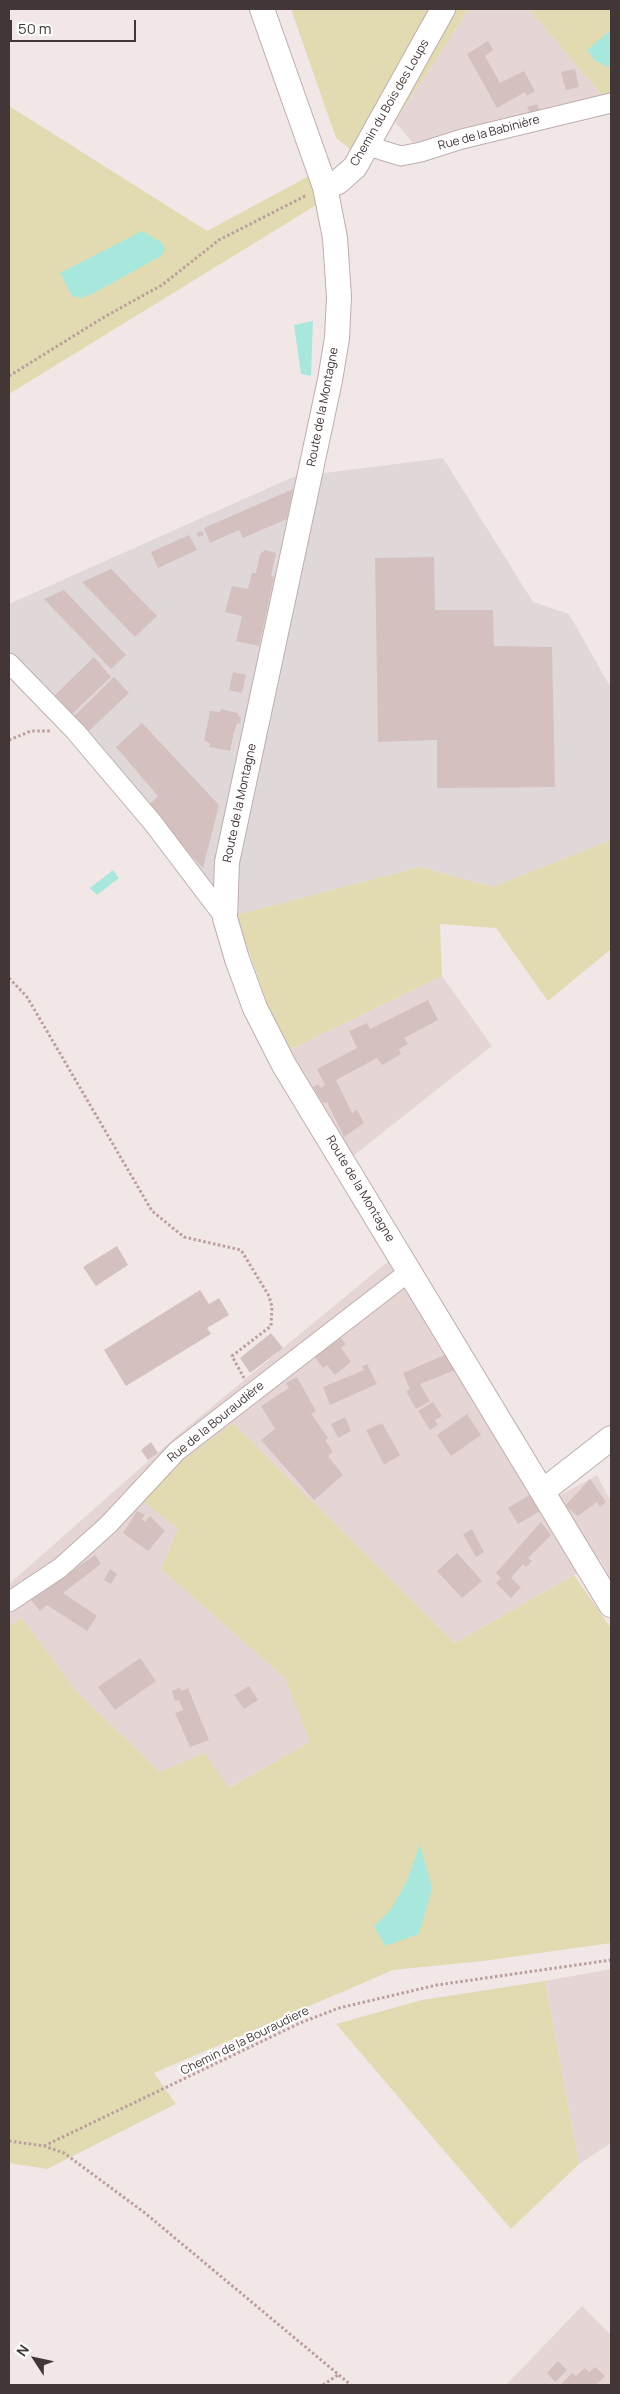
<!DOCTYPE html>
<meta charset="utf-8">
<style>
body{margin:0}
#map{position:relative;width:620px;height:2394px;overflow:hidden;background:#f1e7e6;font-family:Manrope,sans-serif}
canvas{display:block}
.frame{position:absolute;inset:0;border:10px solid #433636;pointer-events:none}
.north{position:absolute;left:10px;top:2334px;width:50px;height:50px;-webkit-text-stroke:4px #fff;paint-order:stroke;rotate:305deg;font-size:14px;font-weight:700;line-height:20px;text-align:center;color:#433636}
.north::after{content:'';display:block;margin:auto;width:18px;height:22px;background:#433636;clip-path:polygon(50% 0,100% 100%,50% 72%,0 100%)}
.scale{position:absolute;left:10px;top:20px;width:126px;height:22px;box-sizing:border-box;border:2px solid #433636;border-top:0;padding-left:6px;font-size:15px;line-height:18px;white-space:nowrap;color:#433636;-webkit-text-stroke:4px #fff;paint-order:stroke}
</style>
<div id="map">
<canvas width="620" height="2394"></canvas>
<div class="frame"></div>
<div class="north">N</div>
<div class="scale">50 m</div>
</div>
<script>
const ctx = document.querySelector('canvas').getContext('2d');
ctx.lineJoin = 'round';
function paint(path, color) {
  ctx.fillStyle = color;
  ctx.fill(path, 'evenodd');
}
function poly(rows) {
  const path = new Path2D();
  for (const r of rows) {
    path.moveTo(r[0], r[1]);
    for (let i = 2; i < r.length; i += 2) path.lineTo(r[i], r[i + 1]);
  }
  return path;
}
function strokePath(path, color, width, dash) {
  ctx.strokeStyle = color;
  ctx.lineWidth = width;
  ctx.lineCap = dash ? 'butt' : 'round';
  ctx.setLineDash(dash || []);
  ctx.stroke(path);
}
function write(font, color, halo, rows, align = 'center') {
  ctx.font = font + ' Manrope,sans-serif';
  ctx.lineWidth = 4;
  ctx.setLineDash([]);
  ctx.textBaseline = 'middle';
  ctx.strokeStyle = halo;
  ctx.fillStyle = color;
  for (const [text, x, y, turn = 0] of rows) {
    ctx.save();
    ctx.translate(x, y);
    ctx.rotate((+turn || 0) * Math.PI / 180);
    ctx.textAlign = isNaN(turn) ? turn : align;
    if (halo) ctx.strokeText(text, 0, 0);
    ctx.fillText(text, 0, 0);
    ctx.restore();
  }
}
const residential = poly([
 [469,9,529,9,602,95,413,143,395,122],
 [442,976,492,1046,353,1156,289,1050],
 [392,1258,544,1504,597,1475,611,1502,611,1580,600,1560,455,1643,233,1423,178,1528,161,1569,285,1678,311,1742,228,1788,160,1772,76,1691,22,1618,9,1626,9,1584,179,1434],
 [611,1969,611,2143,579,2164,545,1981],
 [582,2306,611,2335,611,2385,506,2385]
]);
const industrial = poly([
 [443,458,533,602,569,614,611,688,611,840,493,887,420,867,225,918,9,663,9,604,293,477]
]);
const green = poly([
 [291,9,469,9,395,122,351,150,336,138],
 [529,9,611,9,611,94,602,95],
 [9,106,207,231,309,176,318,204,9,394],
 [611,840,611,949,548,1001,496,928,440,924,442,976,289,1050,268,1006,236,915,420,867,493,887],
 [233,1423,455,1643,574,1575,611,1628,611,1943,483,1961,393,1970,154,2073,176,2104,47,2169,9,2163,9,1626,22,1618,76,1691,160,1772,204,1753,229,1788,310,1742,285,1678,161,1569,178,1528,135,1496],
 [545,1981,579,2164,511,2229,336,2024,422,2000]
]);
const water = poly([
 [611,30,611,65,607,67,594,60,587,50],
 [142,231,162,243,165,250,161,256,94,293,82,298,72,296,60,273],
 [313,321,311,376,301,374,294,325],
 [113,870,119,878,97,895,90,888],
 [420,1844,432,1888,419,1934,385,1946,374,1926,391,1909,406,1883]
]);
const building = poly([
 [488,41,493,50,485,56,500,83,524,71,535,91,527,96,525,92,497,108,467,54],
 [575,69,579,87,566,90,561,72],
 [537,104,540,111,530,114,527,107],
 [293,489,287,519,243,538,239,530,210,543,204,528],
 [202,531,204,535,198,537,196,533],
 [189,535,197,550,158,568,151,552],
 [265,550,276,553,271,576,274,577,259,646,236,641,242,616,225,612,232,586,248,589,252,573,256,573,260,554],
 [434,557,435,610,493,610,494,646,552,647,555,787,437,788,437,740,378,742,375,558],
 [111,569,157,616,135,637,82,582],
 [64,590,126,655,111,669,44,599],
 [94,657,111,677,72,714,55,695],
 [233,672,246,675,242,693,229,690],
 [114,677,129,693,89,731,74,716],
 [221,709,238,713,238,716,241,717,240,723,237,724,234,732,230,751,209,747,210,743,204,741,210,711,220,712],
 [142,723,219,805,203,868,146,808,158,796,116,747],
 [428,1000,438,1020,404,1038,408,1044,399,1049,401,1054,382,1065,377,1058,336,1080,352,1113,357,1110,364,1123,344,1137,327,1102,323,1103,313,1087,318,1084,321,1088,325,1085,317,1069,357,1048,349,1031,367,1023,370,1029],
 [117,1246,128,1265,96,1286,83,1267],
 [200,1290,209,1304,219,1298,229,1315,207,1328,211,1334,126,1386,104,1350],
 [271,1333,283,1348,250,1373,240,1358],
 [341,1338,346,1344,341,1348,351,1362,335,1375,327,1365,323,1368,315,1357],
 [449,1353,458,1369,420,1384,430,1401,416,1409,406,1391,410,1389,403,1373],
 [367,1364,377,1384,330,1405,323,1387,364,1370,362,1366],
 [297,1377,316,1411,311,1414,328,1438,325,1440,333,1452,328,1456,343,1475,314,1500,261,1440,275,1429,261,1406,289,1388,286,1383],
 [433,1402,442,1416,435,1420,438,1425,430,1430,418,1411],
 [467,1414,481,1435,451,1456,437,1435],
 [345,1417,351,1431,338,1438,331,1424],
 [382,1423,400,1455,384,1465,366,1430],
 [151,1442,158,1453,148,1460,141,1450],
 [590,1479,606,1502,600,1507,597,1502,578,1516,565,1506],
 [531,1494,540,1511,518,1524,508,1508],
 [137,1511,145,1514,142,1519,145,1522,150,1516,165,1531,148,1551,123,1533],
 [541,1522,551,1535,528,1558,532,1561,526,1567,523,1564,511,1578,521,1587,511,1598,496,1583,501,1578,496,1573],
 [472,1529,484,1552,476,1557,463,1534],
 [457,1553,482,1581,462,1598,437,1571],
 [95,1555,101,1564,63,1593,97,1616,87,1631,47,1605,40,1611,31,1600],
 [110,1569,117,1574,111,1584,104,1580],
 [140,1658,156,1681,115,1710,98,1687],
 [249,1686,258,1700,244,1709,234,1695],
 [180,1687,181,1691,188,1688,209,1740,190,1747,175,1713,183,1710,179,1700,175,1701,172,1691],
 [558,2361,567,2370,555,2382,547,2373],
 [595,2367,605,2376,596,2385,561,2385,572,2373,576,2376,585,2368,589,2372]
]);
const path = poly([
 [9,376,106,316,162,285,219,240,307,195],
 [9,740,31,731,51,731],
 [9,978,27,997,152,1211,184,1237,241,1250,269,1296,272,1307,271,1326,232,1356,244,1378],
 [9,2141,44,2146,64,2153,145,2213,351,2385],
 [44,2146,300,2023,339,2008,437,1985,611,1960],
 [323,2385,338,2375]
]);
const minor = poly([
 [368,146,401,156,421,152,462,139,611,103],
 [9,663,75,731,153,823,225,918],
 [9,1602,60,1568,108,1525,177,1451,410,1271]
]);
const tertiary = poly([
 [262,9,325,187,335,238,339,297,337,338,330,380,227,862,225,918,237,959,255,1008,284,1065,611,1605],
 [325,187,338,182,355,167,443,9],
 [543,1491,611,1438]
]);
const streetNames = [
 ["Chemin du Bois des Loups",390,103,-60],
 ["Rue de la Babinière",489,133,-15],
 ["Route de la Montagne",323,407,-79],
 ["Route de la Montagne",240,803,-78],
 ["Route de la Montagne",360,1189,59],
 ["Rue de la Bouraudière",216,1422,-39],
 ["Chemin de la Bouraudiere",245,2041,-26]
];
paint(residential, '#e5d6d5');
paint(industrial, '#e0d8d8');
paint(green, '#e2dbb2');
paint(water, '#a8e8dc');
paint(building, '#d5c0c0');
strokePath(minor, '#bfaead', 21);
strokePath(tertiary, '#bfaead', 26);
strokePath(path, '#bc9e9c', 3, [2.5, 2.5]);
strokePath(minor, '#fff', 19);
strokePath(tertiary, '#fff', 24);
write('12px', '#433636', '#fff', streetNames);
</script>
